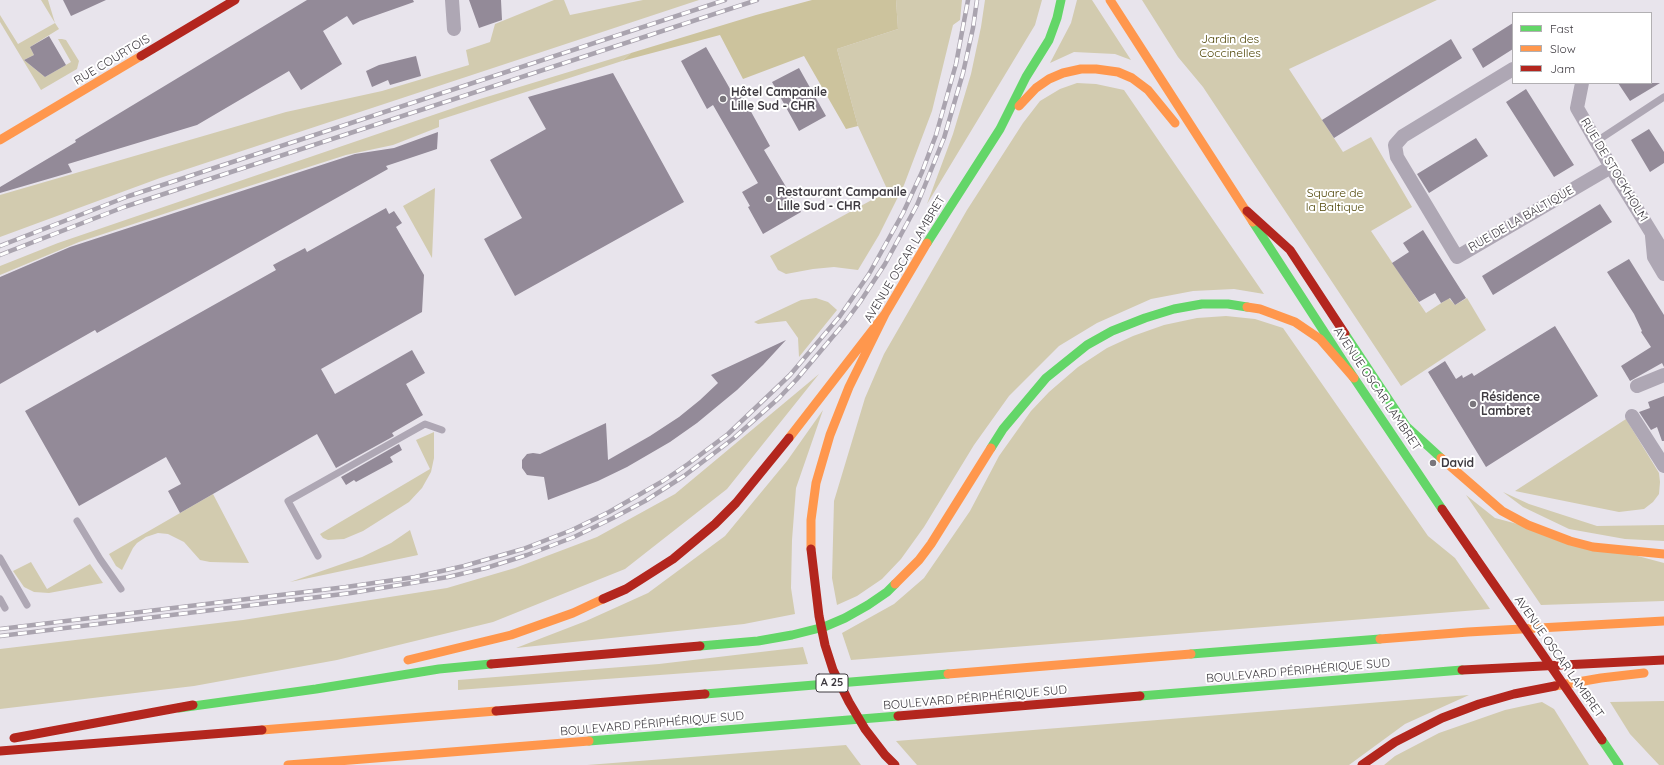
<!DOCTYPE html>
<meta charset="utf-8">
<style>
body{margin:0}
#map{position:relative;width:1664px;height:765px;overflow:hidden;background:#e8e4ec;font-family:Quicksand,sans-serif}
canvas{display:block}
.legend{position:absolute;left:1512px;top:12px;width:140px;height:72px;box-sizing:border-box;background:#fff;border:1px solid #b2b0b3;margin:0;padding:5px 7px;list-style:none;font-size:12px;color:#3e3a40}
.legend li{display:flex;align-items:center;gap:8px;height:20px}
.legend b{width:20px;border:1px solid #b2b0b3}
</style>
<div id="map">
<canvas width="1664" height="765"></canvas>
<ul class="legend">
<li><b style="height:5px;background:#63d668"></b>Fast</li>
<li><b style="height:5px;background:#ff974d"></b>Slow</li>
<li><b style="height:5px;background:#b3261e"></b>Jam</li>
</ul>
</div>
<script>
const ctx = document.querySelector('canvas').getContext('2d');
ctx.lineJoin = 'round';
function paint(path, color) {
  ctx.fillStyle = color;
  ctx.fill(path, 'evenodd');
}
function poly(rows) {
  const path = new Path2D();
  for (const r of rows) {
    path.moveTo(r[0], r[1]);
    for (let i = 2; i < r.length; i += 2) path.lineTo(r[i], r[i + 1]);
  }
  return path;
}
function strokePath(path, color, width, dash) {
  ctx.strokeStyle = color;
  ctx.lineWidth = width;
  ctx.lineCap = dash ? 'butt' : 'round';
  ctx.setLineDash(dash || []);
  ctx.stroke(path);
}
function write(font, color, halo, rows, align = 'center') {
  ctx.font = font + ' Quicksand,sans-serif';
  ctx.lineWidth = 4;
  ctx.setLineDash([]);
  ctx.textBaseline = 'middle';
  ctx.strokeStyle = halo;
  ctx.fillStyle = color;
  for (const [text, x, y, turn = 0] of rows) {
    ctx.save();
    ctx.translate(x, y);
    ctx.rotate((+turn || 0) * Math.PI / 180);
    ctx.textAlign = isNaN(turn) ? turn : align;
    if (halo) ctx.strokeText(text, 0, 0);
    ctx.fillText(text, 0, 0);
    ctx.restore();
  }
}
const green = poly([
 [41,0,48,0,55,23,59,29,30,47,34,55,24,60,45,77,71,62,58,39,62,39,66,40,79,61,77,69,41,90,0,22,0,15,18,44,55,23],
 [554,0,564,0,570,15,643,0,699,0,160,178,0,237,0,195,286,112,382,91,469,65,466,50,490,42,495,24],
 [896,0,962,0,960,20,953,25,932,111,904,185,879,235,858,270,834,267,813,269,786,274,778,270,770,256,888,191,858,126,837,49,898,29],
 [985,0,1042,0,1035,25,927,204,953,134,971,74,981,27],
 [1077,0,1092,0,1131,60,1115,54,1074,52,1050,63,1071,23],
 [1142,0,1437,0,1289,69,1343,152,1371,137,1412,207,1371,231,1426,313,1449,298,1455,305,1467,298,1486,330,1401,386,1203,87,1178,57],
 [631,53,622,61,439,120,439,127,393,145,346,155,212,198,79,242,0,275,0,266,58,243,480,99],
 [1077,83,1096,84,1124,90,1264,294,1234,289,1193,291,1151,299,1097,323,1059,346,1009,396,974,445,924,527,901,559,882,579,857,596,837,605,832,578,834,501,865,398,884,354,967,210,1023,123,1040,101,1060,89],
 [435,188,432,258,403,206],
 [816,298,828,302,837,310,799,357,798,338,786,321,758,324,754,322,801,300],
 [1226,316,1255,319,1283,328,1428,536,1455,558,1490,609,851,660,842,633,894,604,924,578,970,511,999,456,1031,411,1049,392,1078,367,1107,348,1133,336,1164,325,1197,318],
 [819,374,727,489,625,569,493,622,337,660,194,686,0,709,0,649,243,620,447,588,515,568,597,537,675,494],
 [823,410,796,488,792,540,791,588,795,614,744,624,516,648,586,621,648,593,725,536,787,461],
 [1626,419,1659,473,1660,482,1659,494,1653,502,1644,509,1619,512,1515,491],
 [434,432,434,458,431,472,422,488,409,502,363,531,344,539,328,540,323,538,320,534,430,469,416,440],
 [1503,492,1529,504,1597,526,1664,525,1664,541,1625,539,1569,529,1523,507],
 [213,494,249,563,210,562,200,560,184,542,168,534,158,533,146,537,137,543,133,548,122,570,116,566,109,554],
 [1466,495,1495,518,1664,563,1664,601,1541,605],
 [410,530,418,555,290,582,362,557,391,543],
 [31,562,47,589,90,564,103,583,49,593,34,592,24,587,13,571],
 [803,647,808,664,458,690,458,680,659,664],
 [1469,695,1405,724,1349,765,917,765,896,741],
 [1664,701,1664,765,1659,765,1630,734,1610,702],
 [1542,702,1554,709,1589,765,1384,765,1395,756,1439,733,1505,710],
 [846,745,861,765,587,765]
]);
const forest = poly([
 [812,0,896,0,898,29,837,49,858,126,846,129,804,56,743,79,720,35,622,61,631,53,756,15]
]);
const building = poly([
 [63,0,106,0,71,16],
 [307,0,413,0,414,2,360,21,353,25,347,16,323,31,342,64,301,90,289,71,197,125,68,164,72,172,0,193,0,187,76,142,75,140],
 [469,0,501,0,502,20,479,28],
 [1513,23,1513,49,1483,68,1472,49],
 [49,36,66,65,45,77,24,60,34,55,30,47],
 [1451,39,1462,58,1334,138,1322,120],
 [706,47,733,94,739,90,770,146,764,150,801,212,763,234,748,207,750,206,742,192,758,183,713,105,707,109,681,61],
 [416,56,421,76,390,85,388,80,372,87,366,71,379,65],
 [799,68,826,116,799,131,772,82],
 [613,73,684,202,515,296,484,239,522,218,490,160,546,129,528,97],
 [1618,83,1660,83,1630,101],
 [1526,89,1574,165,1554,177,1506,102],
 [1649,129,1664,152,1664,163,1650,172,1631,140],
 [438,132,437,149,386,166,388,169,97,333,95,330,0,384,0,277,70,247,355,154,394,148],
 [1476,138,1488,156,1429,193,1417,174],
 [1600,204,1612,222,1493,295,1482,276],
 [386,208,389,214,394,211,402,223,396,227,424,275,422,312,321,369,335,394,412,350,425,373,406,384,423,415,392,433,394,436,336,468,317,434,180,513,168,491,181,484,166,457,79,506,25,411,276,270,273,265,305,248,307,252],
 [1423,230,1466,298,1455,305,1450,298,1441,303,1435,293,1419,302,1392,263,1409,252,1403,243],
 [1629,259,1664,315,1664,367,1662,363,1630,381,1621,366,1651,347,1641,332,1642,331,1634,314,1607,272],
 [1555,326,1598,396,1486,467,1428,372,1445,361,1456,379,1462,375,1463,378,1472,373,1474,376],
 [786,340,763,365,737,390,697,423,670,442,627,467,598,481,548,500,544,477,527,475,522,468,522,460,527,454,533,453,540,454,606,423,608,460,650,436,679,417,700,400,718,383,711,375],
 [1664,396,1664,441,1662,441,1657,427,1651,430,1639,412,1650,408,1648,402],
 [399,444,402,450,390,457,393,462,356,482,354,480,346,485,341,477]
]);
const lane = poly([
 [1597,141,1664,97],
 [77,521,100,559,121,589],
 [318,556,288,501,425,424,442,430],
 [0,558,27,605],
 [0,599,5,608]
]);
const street = poly([
 [452,0,454,29],
 [1513,69,1403,136,1395,145,1397,157,1457,257,1611,167],
 [1582,83,1577,108,1611,167,1664,253],
 [1652,236,1654,257,1664,274],
 [1637,386,1664,375],
 [1632,416,1664,466]
]);
const fast = poly([
 [1253,222,1354,378,1442,509],
 [927,243,1000,129,1026,77,1049,40,1057,18,1061,0],
 [1345,334,1406,426,1441,458],
 [991,448,1003,429,1046,378,1087,345,1112,331,1145,318,1174,309,1202,304,1228,304,1247,307],
 [700,646,758,641,792,635,824,627,845,618,868,605,887,592,895,584],
 [1191,654,1380,639],
 [705,694,948,674],
 [1140,696,1462,670],
 [179,708,316,689,439,669,491,664],
 [1602,740,1619,765],
 [589,741,898,716]
]);
const slow = poly([
 [1110,0,1253,222],
 [1019,106,1036,88,1049,79,1063,73,1081,69,1096,69,1118,72,1132,78,1148,90,1175,123],
 [0,140,141,56],
 [1247,307,1260,309,1295,322,1320,339,1354,378],
 [789,438,885,314],
 [1441,458,1502,511,1528,525,1570,541,1593,547,1664,554],
 [811,549,811,520,816,483,830,435,849,387,885,314,927,243],
 [895,584,919,560,931,544,991,448],
 [1380,639,1468,632,1664,621],
 [408,660,511,635,573,613,603,599],
 [948,674,1191,654],
 [1555,686,1601,678,1644,673],
 [262,730,496,711],
 [288,765,589,741]
]);
const jam = poly([
 [141,56,235,0],
 [1247,211,1290,250,1345,334],
 [1442,509,1473,554],
 [603,599,626,589,673,559,715,524,736,503,789,438],
 [491,664,700,646],
 [1462,670,1664,660],
 [496,711,705,694],
 [898,716,1140,696],
 [14,738,193,705],
 [0,751,262,730],
 [1362,765,1395,742,1442,718,1479,704,1514,694,1555,686]
]);
const rail = poly([
 [0,246,129,196,725,0],
 [0,255,124,207,757,0],
 [0,629,346,587,415,577,464,566,523,549,572,530,609,512,663,481,688,464,728,434,790,375,840,316,869,274,903,213,922,172,936,135,956,64,968,0],
 [0,636,351,593,448,577,486,568,527,555,574,537,613,518,645,501,684,476,734,438,779,398,797,379,846,321,860,302,885,264,917,205,944,138,963,73,973,28,977,0]
]);
const jamBridge = poly([
 [811,549,819,616,825,645,833,670,849,702,865,729,885,755,895,765],
 [1473,554,1602,740]
]);
const markers = [
 [723,99,4,"#7a767c"],
 [769,199,4,"#7a767c"],
 [1473,404,4,"#7a767c"],
 [1433,463,4,"#7a767c"]
];
const shields = [
 [832,683,32]
];
const shieldNames = [
 ["A 25",832,683]
];
const parkNames = [
 ["Jardin des",1230,39],
 ["Coccinelles",1230,53],
 ["Square de",1335,193],
 ["la Baltique",1335,207]
];
const streetNames = [
 ["RUE COURTOIS",112,60,-31],
 ["RUE DE STOCKHOLM",1614,170,59],
 ["RUE DE LA BALTIQUE",1521,219,-30],
 ["AVENUE OSCAR LAMBRET",905,259,-59],
 ["AVENUE OSCAR LAMBRET",1377,389,56],
 ["AVENUE OSCAR LAMBRET",1559,657,55],
 ["BOULEVARD PÉRIPHÉRIQUE SUD",1298,671,-5],
 ["BOULEVARD PÉRIPHÉRIQUE SUD",975,698,-5],
 ["BOULEVARD PÉRIPHÉRIQUE SUD",652,724,-5]
];
const poiNames = [
 ["Hôtel Campanile",731,92],
 ["Lille Sud - CHR",731,106],
 ["Restaurant Campanile",777,192],
 ["Lille Sud - CHR",777,206],
 ["Résidence",1481,397],
 ["Lambret",1481,411],
 ["David",1441,463]
];
paint(green, '#d2cbaf');
paint(forest, '#ccc39d');
paint(building, '#938a98');
strokePath(lane, '#aea7b4', 7);
strokePath(street, '#aea7b4', 14);
strokePath(fast, '#63d668', 9);
strokePath(slow, '#ff974d', 9);
strokePath(jam, '#b3261e', 9);
strokePath(rail, '#aaa4af', 4.5);
strokePath(rail, '#fff', 3, [9]);
strokePath(jamBridge, '#b3261e', 9);
for (const [x, y, r, color] of markers) {
  const dot = new Path2D();
  dot.arc(x, y, r, 0, 2 * Math.PI);
  ctx.fillStyle = color;
  ctx.fill(dot);
  strokePath(dot, '#fff', 1.5);
}
for (const [x, y, w] of shields) {
  const box = new Path2D();
  box.roundRect(x - w / 2, y - 9, w, 18, 3);
  ctx.fillStyle = '#fff';
  ctx.fill(box);
  strokePath(box, '#3e3a40', 1);
}
write('bold 11px', '#3e3a40', null, shieldNames);
write('12px', '#4c4202', '#fff', parkNames);
write('12px', '#3e3a40', '#fff', streetNames);
write('bold 12px', '#3e3a40', '#fff', poiNames, 'left');
</script>
